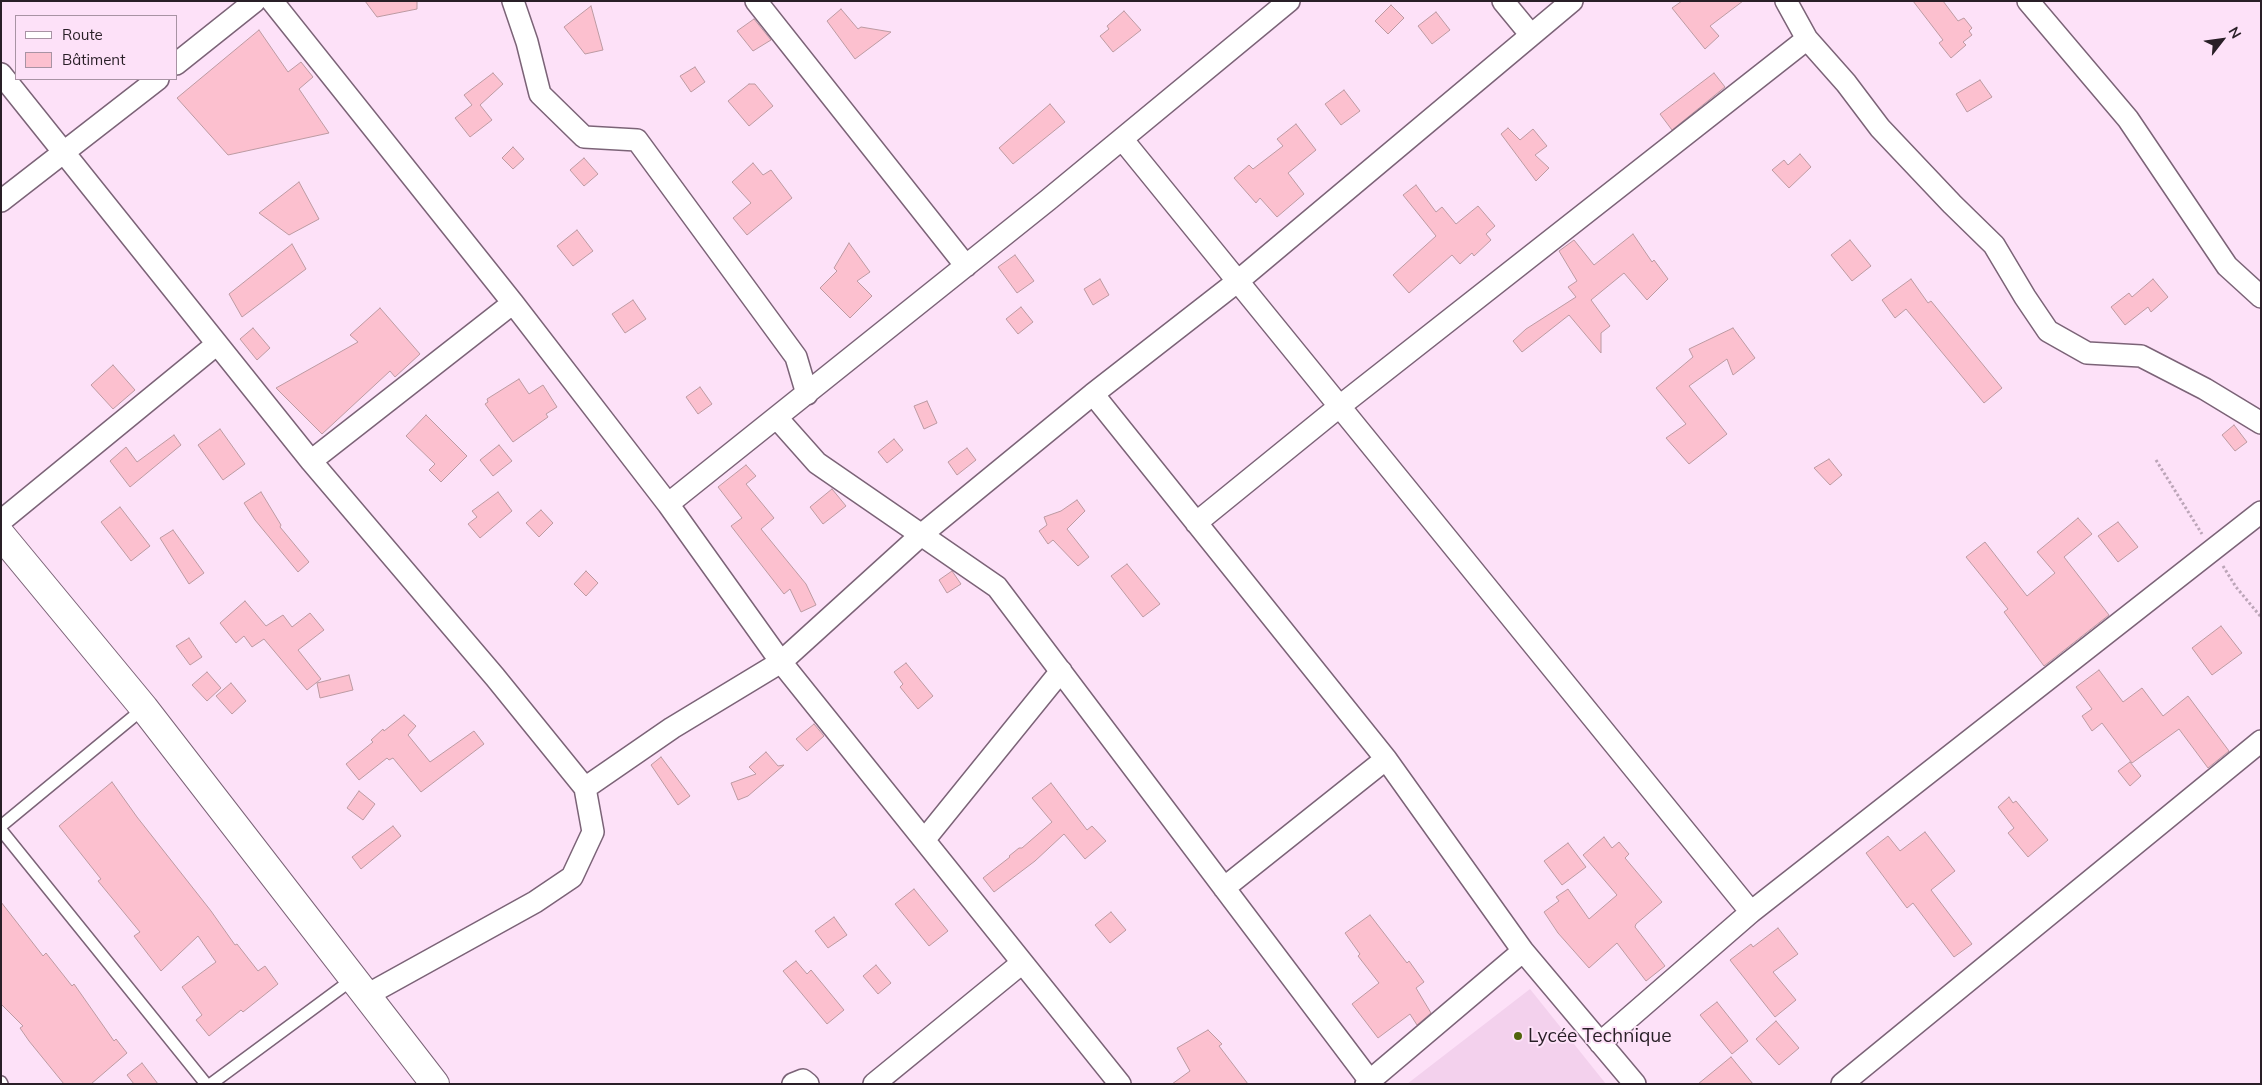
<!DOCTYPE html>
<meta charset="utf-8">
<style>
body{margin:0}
#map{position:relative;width:2262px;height:1085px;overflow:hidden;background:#fde1f8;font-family:Mulish,sans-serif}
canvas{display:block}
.frame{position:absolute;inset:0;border:2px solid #291f27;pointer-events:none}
.legend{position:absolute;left:15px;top:15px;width:162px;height:65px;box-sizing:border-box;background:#fde1f8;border:1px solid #a893a4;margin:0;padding:6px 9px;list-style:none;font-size:15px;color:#291f27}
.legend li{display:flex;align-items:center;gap:10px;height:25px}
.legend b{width:25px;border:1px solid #a893a4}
.north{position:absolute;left:2197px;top:15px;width:50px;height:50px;-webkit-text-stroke:4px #fde1f8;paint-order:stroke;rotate:60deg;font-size:14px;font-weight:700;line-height:20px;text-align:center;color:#291f27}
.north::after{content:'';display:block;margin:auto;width:18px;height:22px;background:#291f27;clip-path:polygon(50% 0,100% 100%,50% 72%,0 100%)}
</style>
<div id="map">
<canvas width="2262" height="1085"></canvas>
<div class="frame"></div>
<ul class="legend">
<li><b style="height:6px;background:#fff"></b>Route</li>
<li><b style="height:14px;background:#fcc0cf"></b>Bâtiment</li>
</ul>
<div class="north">N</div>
</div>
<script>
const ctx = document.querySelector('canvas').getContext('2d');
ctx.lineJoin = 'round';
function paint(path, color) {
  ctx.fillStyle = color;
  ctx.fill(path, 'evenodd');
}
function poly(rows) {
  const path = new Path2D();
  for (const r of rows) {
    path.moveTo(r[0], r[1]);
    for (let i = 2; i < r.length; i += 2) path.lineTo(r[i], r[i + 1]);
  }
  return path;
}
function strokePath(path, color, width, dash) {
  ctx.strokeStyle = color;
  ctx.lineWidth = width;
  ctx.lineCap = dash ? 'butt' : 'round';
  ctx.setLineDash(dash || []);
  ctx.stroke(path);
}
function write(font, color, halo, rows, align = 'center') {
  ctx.font = font + ' Mulish,sans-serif';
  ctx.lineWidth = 4;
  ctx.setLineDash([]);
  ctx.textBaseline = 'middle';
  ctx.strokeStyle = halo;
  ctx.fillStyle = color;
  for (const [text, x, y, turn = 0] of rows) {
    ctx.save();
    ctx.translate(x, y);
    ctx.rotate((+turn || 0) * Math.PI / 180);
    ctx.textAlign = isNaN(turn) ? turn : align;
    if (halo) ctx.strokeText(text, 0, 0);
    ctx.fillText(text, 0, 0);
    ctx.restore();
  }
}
const built = poly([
 [1530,989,1606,1084,1407,1084]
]);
const building = poly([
 [365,1,417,1,417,9,377,17,365,1],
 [1682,1,1743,1,1710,26,1719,36,1705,49,1672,8,1682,1],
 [1913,1,1943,1,1958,21,1964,18,1972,28,1969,31,1972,35,1963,42,1966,45,1951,58,1939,43,1943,40,1913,1],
 [1391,5,1404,18,1388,34,1375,21,1391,5],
 [591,6,603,50,585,54,564,27,591,6],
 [841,9,858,29,861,27,891,32,855,59,827,21,841,9],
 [1124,11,1141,30,1113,52,1100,36,1109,29,1107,26,1124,11],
 [1436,12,1450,30,1432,44,1418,26,1436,12],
 [754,19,771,40,753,51,737,31,754,19],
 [259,30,288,72,301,62,313,77,299,89,329,133,228,155,177,98,259,30],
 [695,67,705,82,691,92,680,76,695,67],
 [493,73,503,84,480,105,492,120,470,137,455,118,472,105,464,95,493,73],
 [1714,73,1725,87,1672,130,1660,114,1714,73],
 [1980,80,1992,97,1967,112,1956,94,1980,80],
 [749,84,755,84,773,106,749,126,728,101,749,84],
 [1344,90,1360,111,1341,125,1325,104,1344,90],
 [1050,104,1065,122,1013,164,999,148,1050,104],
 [1296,124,1316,150,1288,173,1304,194,1277,217,1260,198,1256,203,1234,178,1249,165,1253,169,1283,146,1277,139,1296,124],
 [1508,128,1520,140,1533,129,1547,146,1535,155,1549,168,1536,181,1501,134,1508,128],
 [513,147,524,159,513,169,502,158,513,147],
 [1800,154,1811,167,1789,188,1772,170,1784,160,1788,165,1800,154],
 [584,158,598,174,584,186,570,170,584,158],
 [753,163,763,175,771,170,792,198,747,235,733,218,751,203,732,182,753,163],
 [299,182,319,219,289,235,259,213,299,182],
 [1416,185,1436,212,1442,207,1456,224,1478,206,1495,226,1486,234,1491,240,1474,256,1472,253,1460,264,1452,255,1409,293,1393,275,1436,236,1403,195,1416,185],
 [577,230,593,251,573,266,557,246,577,230],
 [1633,234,1652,262,1654,260,1668,279,1647,300,1624,273,1591,300,1610,326,1601,333,1601,353,1569,315,1522,352,1513,341,1526,329,1576,297,1568,287,1577,281,1559,251,1574,240,1594,265,1633,234],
 [1850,240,1871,266,1852,281,1831,255,1850,240],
 [849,243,870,272,857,281,872,296,850,318,820,288,837,271,834,268,849,243],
 [292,244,306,269,242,317,229,294,292,244],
 [1015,255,1034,281,1017,293,998,267,1015,255],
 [1100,279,1109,295,1093,305,1084,289,1100,279],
 [1911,279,1928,303,1931,301,2002,388,1984,403,1906,309,1895,318,1882,300,1911,279],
 [2153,279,2168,297,2151,312,2148,307,2125,325,2111,307,2129,293,2132,297,2153,279],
 [633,300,646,319,625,333,612,314,633,300],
 [1021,307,1033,322,1018,334,1006,319,1021,307],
 [380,308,420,354,395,377,390,371,322,434,276,388,358,342,350,335,380,308],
 [253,328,270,348,257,360,240,339,253,328],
 [1733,328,1755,358,1733,375,1727,359,1689,386,1727,434,1689,464,1666,438,1686,424,1656,388,1693,357,1689,349,1733,328],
 [113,365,135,390,113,409,91,385,113,365],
 [519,379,529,394,543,385,557,407,546,414,548,417,513,442,485,404,488,402,487,399,519,379],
 [700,387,712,404,698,414,686,397,700,387],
 [927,401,937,423,924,429,914,406,927,401],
 [426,415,467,456,441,482,429,470,435,464,406,436,426,415],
 [2234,425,2247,442,2235,451,2222,435,2234,425],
 [220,429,245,464,223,480,198,445,220,429],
 [174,435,181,445,130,487,110,461,126,447,137,462,174,435],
 [894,439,903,450,887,463,878,452,894,439],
 [499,445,512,461,493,476,480,460,499,445],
 [967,448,976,460,957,475,948,462,967,448],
 [1829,459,1842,475,1830,485,1814,468,1829,459],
 [746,465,756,476,746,484,774,518,761,529,806,584,816,605,801,612,790,589,784,594,731,526,742,518,718,487,746,465],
 [832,489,846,506,823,524,810,507,832,489],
 [261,492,281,525,280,527,309,562,298,572,255,520,244,503,261,492],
 [498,492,512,511,480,538,468,524,477,517,472,511,498,492],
 [1077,500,1085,511,1067,529,1089,557,1078,566,1053,540,1048,544,1039,531,1047,525,1044,517,1061,511,1077,500],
 [120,507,150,546,131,561,101,522,120,507],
 [541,510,553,523,539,537,526,523,541,510],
 [2078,518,2092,534,2064,557,2109,615,2044,666,2004,612,2008,609,1966,557,1985,542,2027,596,2055,573,2037,552,2078,518],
 [2118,522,2138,547,2118,562,2098,536,2118,522],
 [173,530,204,573,189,584,160,538,173,530],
 [1127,564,1160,604,1143,617,1111,576,1127,564],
 [586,571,598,583,586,596,574,584,586,571],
 [952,571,961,584,947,593,939,580,952,571],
 [245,601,266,626,283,615,292,627,310,613,324,630,298,650,321,679,307,690,264,639,252,647,244,636,236,643,220,623,245,601],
 [2221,626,2242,653,2212,675,2192,648,2221,626],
 [189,638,202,657,190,665,176,646,189,638],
 [906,663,933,696,918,709,900,687,903,684,894,672,906,663],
 [2099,670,2123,702,2142,688,2163,716,2188,696,2229,751,2208,768,2179,729,2132,763,2102,723,2092,731,2082,716,2092,709,2076,687,2099,670],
 [207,672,221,688,207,701,192,685,207,672],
 [349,675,353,690,320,698,317,683,349,675],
 [231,683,246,701,232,714,216,696,231,683],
 [404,715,416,726,408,735,430,762,474,731,484,744,421,792,393,758,389,760,387,758,359,780,346,764,373,742,371,740,383,729,384,731,404,715],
 [814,724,824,736,807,751,796,739,814,724],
 [766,752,778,766,784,765,748,796,738,800,731,783,756,774,749,767,766,752],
 [661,757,690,796,678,805,651,765,661,757],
 [2130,762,2141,776,2130,786,2118,771,2130,762],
 [112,782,137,817,211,911,235,945,237,944,258,971,265,966,278,984,243,1012,241,1010,209,1036,196,1020,202,1015,182,987,216,962,198,936,161,971,134,936,140,932,98,881,101,879,59,826,112,782],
 [1051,783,1087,830,1092,826,1106,841,1085,859,1064,834,1035,861,994,892,983,878,1010,857,1009,856,1019,848,1022,848,1052,822,1032,798,1051,783],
 [359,791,375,804,363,820,347,808,359,791],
 [2009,797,2013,803,2016,801,2048,840,2028,857,2008,833,2014,828,1998,807,2009,797],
 [393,826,401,836,361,869,352,857,393,826],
 [1925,832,1955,871,1931,890,1972,944,1954,957,1913,903,1907,908,1866,853,1888,836,1900,851,1925,832],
 [1604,837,1612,848,1619,842,1629,854,1625,858,1662,902,1636,924,1635,927,1665,966,1646,981,1617,943,1589,968,1558,933,1544,912,1559,901,1556,897,1568,889,1589,919,1617,895,1583,855,1604,837],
 [1568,843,1586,867,1562,885,1544,861,1568,843],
 [914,889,948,931,929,946,895,904,914,889],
 [1,902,43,956,46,953,72,986,74,984,114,1041,116,1039,127,1053,91,1084,64,1084,29,1041,20,1028,23,1026,1,1004,1,902],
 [1111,912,1126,930,1110,943,1095,925,1111,912],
 [1370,915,1407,963,1409,961,1424,982,1416,988,1431,1013,1417,1025,1410,1014,1378,1038,1352,1004,1379,983,1358,956,1360,954,1345,933,1370,915],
 [834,917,847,935,828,948,815,931,834,917],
 [1778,928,1798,954,1773,972,1796,1000,1775,1017,1730,960,1751,944,1753,947,1778,928],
 [796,961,807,974,811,970,844,1010,827,1024,783,971,796,961],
 [876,965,891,983,878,994,863,976,876,965],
 [1717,1002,1748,1041,1732,1054,1700,1015,1717,1002],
 [1776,1021,1799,1048,1779,1065,1756,1039,1776,1021],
 [1208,1030,1222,1044,1219,1046,1248,1084,1172,1084,1190,1071,1177,1048,1208,1030],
 [1731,1057,1753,1084,1698,1084,1731,1057],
 [142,1063,158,1084,134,1084,127,1075,142,1063]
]);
const path = poly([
 [2156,460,2202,534],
 [2223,566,2236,587,2261,617]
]);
const service = poly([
 [1,826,144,708],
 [1,830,206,1084],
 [1,1082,2,1084],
 [211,1084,353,979]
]);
const minor = poly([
 [272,1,513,303,668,504,781,662,1120,1084],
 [513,1,527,42,540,94,584,137,637,140,796,357,807,394],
 [756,1,966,266],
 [1503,1,1531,35],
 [1786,1,1807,39,1846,83,1880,128,1952,204,1994,245,2025,297,2048,331,2087,353,2141,356,2205,389,2261,423],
 [2028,1,2128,119,2227,266,2261,297],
 [176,64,255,1],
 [1,74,311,461,495,677,585,788],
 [1122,139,1751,912],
 [1,201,158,79],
 [777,418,817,463,997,587,1370,1081],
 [311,461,513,303],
 [668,504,1048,200,1289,1],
 [1,521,217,344],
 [1196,523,1340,406,1807,39],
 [925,839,1061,671],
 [1224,888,1386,759],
 [1523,951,1386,759,1093,394,1238,281,1572,1],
 [367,995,535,902,572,877,593,832,585,788,672,728,781,662,921,535,1093,394],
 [1600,1043,1751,912,2261,512],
 [793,1084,803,1080,808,1084],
 [874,1084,1022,963],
 [1366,1084,1523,951,1635,1084],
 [1842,1084,2261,741]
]);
const primary = poly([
 [1,535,144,708,435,1084]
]);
const markers = [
 [1518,1036,5,"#50630b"]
];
const poiNames = [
 ["Lycée Technique",1528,1036]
];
paint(built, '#f3d1ed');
paint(building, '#fcc0cf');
strokePath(building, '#bc9aa2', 1);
strokePath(service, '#7b6377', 14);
strokePath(minor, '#7b6377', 24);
strokePath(primary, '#7b6377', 30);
strokePath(path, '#bca5b8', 3, [2.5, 2.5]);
strokePath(service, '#fff', 11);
strokePath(minor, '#fff', 21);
strokePath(primary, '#fff', 28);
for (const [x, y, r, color] of markers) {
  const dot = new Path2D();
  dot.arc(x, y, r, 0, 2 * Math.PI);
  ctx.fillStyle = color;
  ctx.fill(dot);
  strokePath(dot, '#fde1f8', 2);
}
write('19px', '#291f27', '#fde1f8', poiNames, 'left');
</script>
